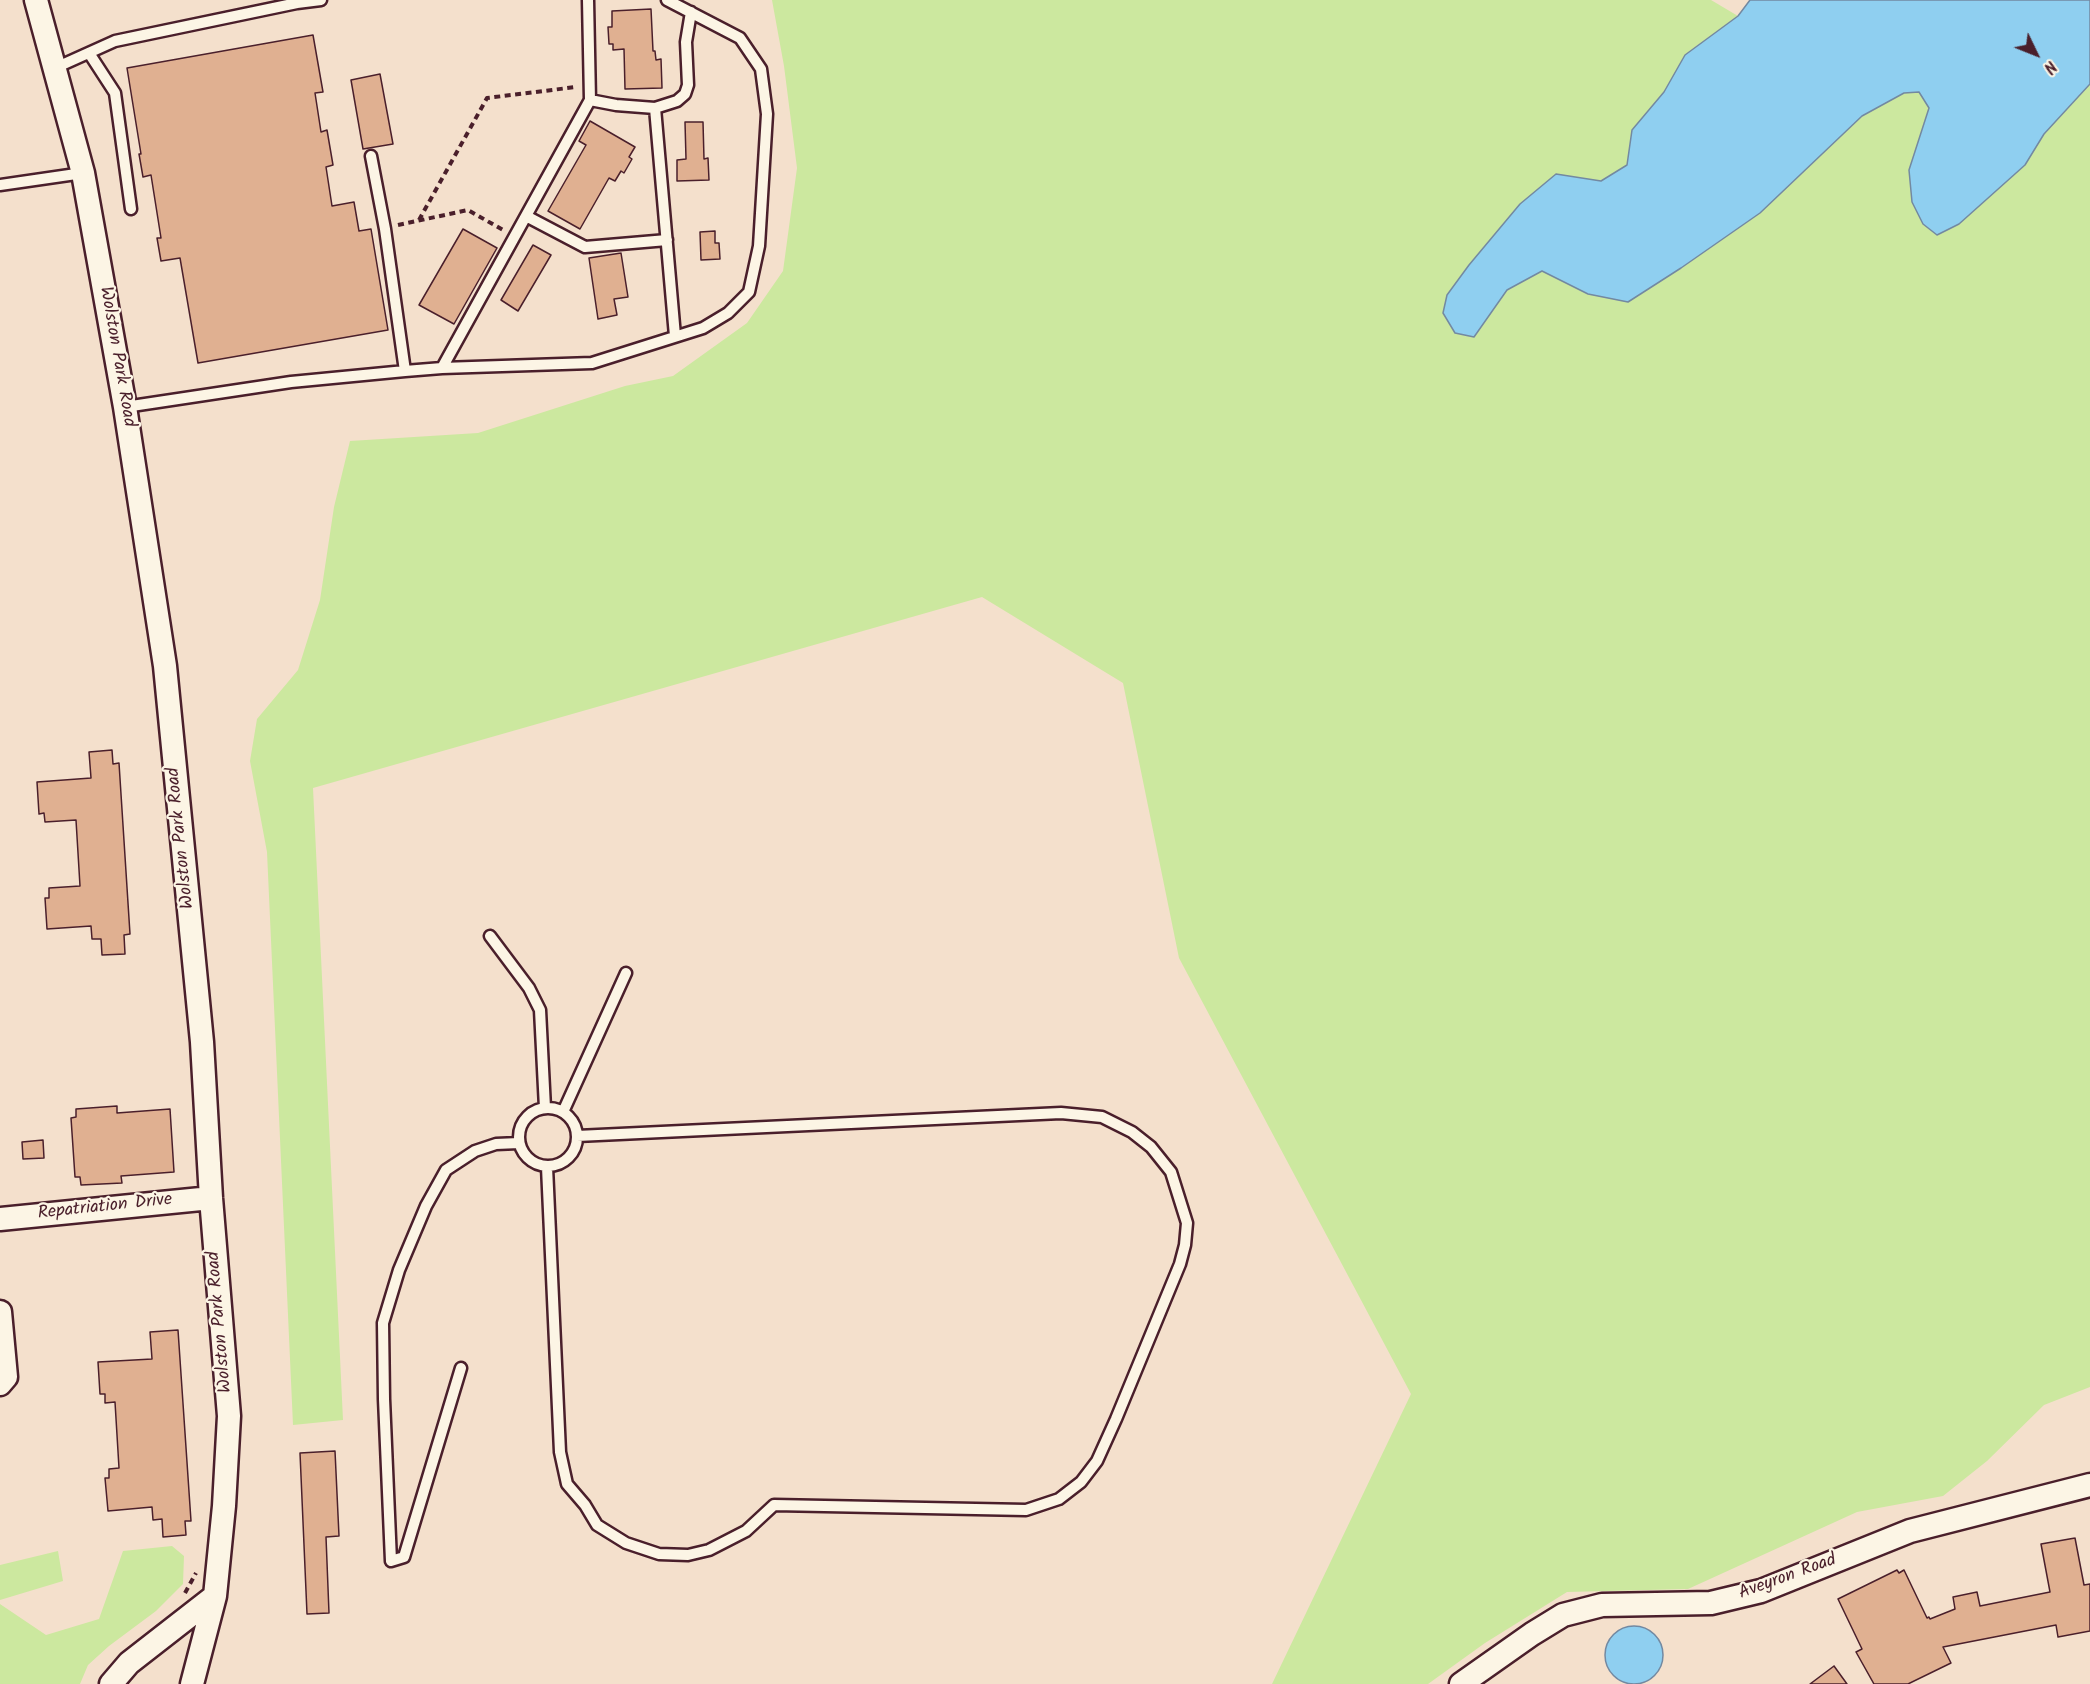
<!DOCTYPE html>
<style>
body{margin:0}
#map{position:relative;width:2090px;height:1684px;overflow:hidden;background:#f4e0cc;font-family:Kalam,sans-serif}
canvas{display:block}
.north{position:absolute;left:2006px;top:24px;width:60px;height:60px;-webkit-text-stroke:4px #fcf5e5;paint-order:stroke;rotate:133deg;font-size:16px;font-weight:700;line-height:24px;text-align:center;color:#4a1f2b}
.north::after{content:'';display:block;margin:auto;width:21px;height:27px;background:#4a1f2b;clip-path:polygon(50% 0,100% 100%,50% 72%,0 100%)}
</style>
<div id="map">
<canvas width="2090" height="1684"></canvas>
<div class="north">N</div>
</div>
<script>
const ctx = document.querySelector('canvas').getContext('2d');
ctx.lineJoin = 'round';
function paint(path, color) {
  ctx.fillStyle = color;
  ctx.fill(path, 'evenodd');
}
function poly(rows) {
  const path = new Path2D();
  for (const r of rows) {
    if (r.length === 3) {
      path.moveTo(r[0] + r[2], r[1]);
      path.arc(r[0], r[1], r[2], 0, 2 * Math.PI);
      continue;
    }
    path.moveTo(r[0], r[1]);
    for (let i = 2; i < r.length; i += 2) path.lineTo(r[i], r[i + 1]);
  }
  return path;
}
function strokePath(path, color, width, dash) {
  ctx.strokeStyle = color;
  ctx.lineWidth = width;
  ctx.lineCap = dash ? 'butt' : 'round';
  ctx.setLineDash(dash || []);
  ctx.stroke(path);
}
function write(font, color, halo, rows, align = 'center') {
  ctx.font = font + ' Kalam,sans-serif';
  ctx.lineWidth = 4.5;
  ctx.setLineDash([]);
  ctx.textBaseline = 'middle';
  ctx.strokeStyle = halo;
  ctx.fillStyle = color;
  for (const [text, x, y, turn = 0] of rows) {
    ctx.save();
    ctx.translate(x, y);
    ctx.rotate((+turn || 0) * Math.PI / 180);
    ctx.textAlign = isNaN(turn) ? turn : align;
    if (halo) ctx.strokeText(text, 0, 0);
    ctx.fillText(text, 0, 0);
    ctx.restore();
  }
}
const green = poly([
 [772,0,1711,0,1738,16,1685,55,1664,92,1632,130,1627,165,1601,181,1556,174,1474,337,1507,290,1542,271,1588,294,1628,302,1681,268,1760,213,1862,116,1904,93,1919,92,1929,108,1909,170,2025,165,2044,134,2090,84,2090,1387,2044,1405,1987,1461,1943,1496,1857,1512,1688,1589,1567,1592,1485,1643,1428,1684,1272,1684,1411,1394,1179,958,1123,683,982,597,313,788,343,1420,293,1425,267,852,250,761,257,719,298,670,320,600,334,507,350,441,478,433,625,386,673,376,747,323,783,271,797,168,784,66],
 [172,1546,184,1556,183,1584,156,1611,109,1646,88,1665,80,1684,0,1684,0,1604,46,1635,99,1619,123,1551],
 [58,1551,63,1581,0,1600,0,1565]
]);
const water = poly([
 [1750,0,2090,0,2090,84,2044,134,2025,165,1959,224,1937,235,1923,224,1912,202,1909,170,1929,108,1919,92,1904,93,1862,116,1760,213,1681,268,1628,302,1588,294,1542,271,1507,290,1474,337,1455,333,1443,313,1447,295,1469,265,1520,204,1556,174,1601,181,1627,165,1632,130,1664,92,1685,55,1738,16,1750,0],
 [1634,1655,29]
]);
const building = poly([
 [651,9,653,51,655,51,656,60,661,59,662,88,625,89,624,49,613,50,613,44,609,44,608,27,612,27,612,11,651,9],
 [313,35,323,92,315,93,321,132,327,130,333,165,326,167,332,206,354,202,359,231,371,229,388,330,198,363,180,258,161,261,157,238,161,238,151,175,143,177,139,154,141,154,127,68,313,35],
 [380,74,393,144,363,149,351,80,380,74],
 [590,121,635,147,629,157,632,159,624,173,621,171,615,181,609,178,580,229,548,211,586,145,579,141,590,121],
 [685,122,703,122,704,159,708,158,709,180,677,181,677,160,686,159,685,122],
 [463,229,497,248,454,324,419,305,463,229],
 [715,231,715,243,719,243,720,259,701,260,700,232,715,231],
 [533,245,551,255,518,311,501,300,533,245],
 [621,253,628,297,614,299,617,315,598,319,589,258,621,253],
 [112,750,113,764,119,763,130,934,124,935,125,954,102,955,101,939,92,939,91,926,47,929,45,898,49,898,49,888,80,886,76,820,45,822,44,813,39,814,37,782,91,778,89,752,112,750],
 [117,1106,117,1113,170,1109,174,1172,121,1176,122,1183,81,1185,80,1177,75,1177,71,1118,76,1117,76,1109,117,1106],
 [43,1140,44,1158,23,1159,22,1142,43,1140],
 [178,1330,191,1521,185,1521,186,1535,163,1537,162,1519,153,1520,152,1507,108,1511,105,1478,109,1478,109,1469,119,1468,115,1402,105,1403,105,1394,100,1394,98,1362,152,1359,150,1332,178,1330],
 [335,1451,339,1536,326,1537,329,1613,307,1614,300,1453,335,1451],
 [2075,1538,2084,1585,2090,1584,2090,1631,2058,1637,2056,1625,1943,1647,1951,1663,1908,1684,1874,1684,1856,1652,1862,1649,1838,1599,1897,1570,1899,1573,1904,1570,1927,1618,1929,1617,1930,1619,1955,1609,1953,1597,1977,1592,1980,1606,2050,1592,2041,1544,2075,1538],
 [1834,1666,1847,1684,1810,1684,1834,1666]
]);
const path = poly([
 [419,220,487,98,576,87],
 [398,225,468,210,503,230],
 [185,1593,196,1573]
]);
const lane = poly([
 [89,53,115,93,131,209],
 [55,68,115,41,297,3,321,0],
 [590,100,616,105,655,108,677,101,685,94,688,85,686,42,691,12],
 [655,108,675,336],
 [371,156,385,229,405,371],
 [0,185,83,173],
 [526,216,585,247,667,240],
 [442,368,590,100,588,0],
 [125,407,291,382,405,371,442,368,592,363,703,328,728,313,749,292,759,246,767,114,761,69,740,38,667,0],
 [490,936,529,988,540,1010,545,1108],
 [548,1137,29],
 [563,1112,626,973],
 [547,1167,560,1452,567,1484,585,1505,597,1525,626,1543,659,1554,688,1555,709,1550,746,1531,774,1505,1026,1510,1059,1499,1081,1482,1097,1461,1116,1419,1180,1264,1185,1245,1187,1223,1171,1172,1151,1147,1132,1132,1102,1117,1061,1113,577,1136],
 [461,1368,404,1557,391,1561,384,1399,383,1323,399,1270,426,1206,446,1170,475,1151,496,1144,519,1143]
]);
const street = poly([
 [36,0,83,173,125,407,165,666,202,1042,211,1198,229,1416,224,1506,215,1596,192,1684],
 [0,1219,211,1198],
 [0,1312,6,1377,0,1384],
 [111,1684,129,1663,215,1596],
 [1461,1684,1532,1634,1563,1615,1602,1605,1711,1603,1761,1591,1910,1531,2090,1485]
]);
const streetNames = [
 ["Wolston Park Road",116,357,80],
 ["Wolston Park Road",182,838,-96],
 ["Repatriation Drive",105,1208,-6],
 ["Wolston Park Road",221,1322,-95],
 ["Aveyron Road",1788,1578,-20]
];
paint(green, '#cce89f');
paint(water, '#8fcff0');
strokePath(water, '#7389a1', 1.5);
paint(building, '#e0b091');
strokePath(building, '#4a1f2b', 1.5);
strokePath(lane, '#4a1f2b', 15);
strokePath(street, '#4a1f2b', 27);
strokePath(path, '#4a1f2b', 4, [6, 4.5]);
strokePath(lane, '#fcf5e5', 10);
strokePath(street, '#fcf5e5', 22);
write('18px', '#4a1f2b', '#fcf5e5', streetNames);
</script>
